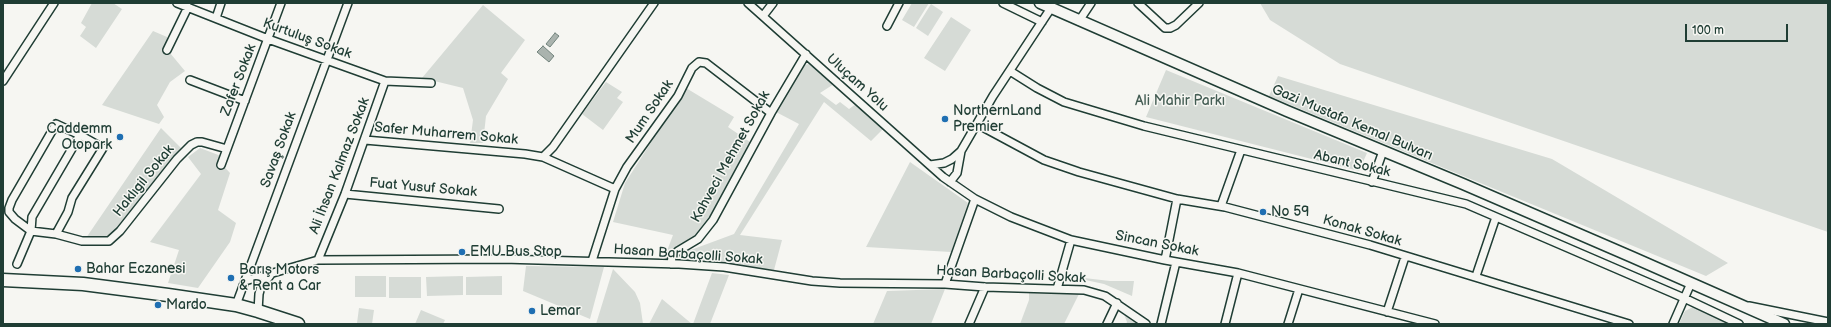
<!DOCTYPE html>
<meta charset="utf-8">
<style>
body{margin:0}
#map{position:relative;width:1831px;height:327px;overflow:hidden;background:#f6f6f2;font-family:"Balsamiq Sans",sans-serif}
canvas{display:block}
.frame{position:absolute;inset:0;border:4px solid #1f3d34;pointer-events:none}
.scale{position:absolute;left:1685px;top:24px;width:103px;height:18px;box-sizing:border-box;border:2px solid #1f3d34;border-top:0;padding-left:5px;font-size:12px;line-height:14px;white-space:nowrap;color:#1f3d34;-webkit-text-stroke:3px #f6f6f2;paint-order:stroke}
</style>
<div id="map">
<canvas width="1831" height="327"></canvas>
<div class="frame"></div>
<div class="scale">100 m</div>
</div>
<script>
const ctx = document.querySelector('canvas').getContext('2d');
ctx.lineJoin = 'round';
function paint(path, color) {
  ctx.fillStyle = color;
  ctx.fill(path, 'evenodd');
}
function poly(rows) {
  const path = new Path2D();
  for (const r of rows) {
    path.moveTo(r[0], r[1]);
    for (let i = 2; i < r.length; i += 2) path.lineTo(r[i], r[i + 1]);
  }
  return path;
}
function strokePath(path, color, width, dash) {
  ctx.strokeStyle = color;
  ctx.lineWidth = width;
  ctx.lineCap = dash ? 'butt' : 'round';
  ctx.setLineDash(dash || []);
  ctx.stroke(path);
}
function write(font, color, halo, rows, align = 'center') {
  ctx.font = font + ' "Balsamiq Sans",sans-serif';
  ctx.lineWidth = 3;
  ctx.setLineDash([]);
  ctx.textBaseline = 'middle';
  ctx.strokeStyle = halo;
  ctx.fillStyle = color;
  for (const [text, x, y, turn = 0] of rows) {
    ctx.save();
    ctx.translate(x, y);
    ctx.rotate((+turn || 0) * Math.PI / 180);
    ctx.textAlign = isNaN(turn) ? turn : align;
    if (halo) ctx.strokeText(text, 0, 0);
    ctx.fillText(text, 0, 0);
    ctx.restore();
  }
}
const green = poly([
 [92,3,113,3,122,9,96,48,80,36,86,27,81,23],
 [912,3,929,3,914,27,902,20],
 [1260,3,1828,3,1828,232,1340,64,1270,20],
 [931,4,943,12,928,36,916,28],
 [483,5,525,40,501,73,508,79,486,116,483,143,470,143,473,120,463,88,422,78],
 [951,17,971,30,945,71,924,58],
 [153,31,167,37,167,42,172,47,170,53,185,71,170,82,157,105,164,117,159,124,102,105],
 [809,64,834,84,820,93,836,105,840,102,849,109,856,104,883,129,871,141,824,102,740,235,782,240,774,270,680,260,680,254,734,234,799,124,776,112,804,65],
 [1166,70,1367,153,1359,171,1146,117],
 [1278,76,1552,159,1728,263,1706,276,1269,96],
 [606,82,622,92,617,98,623,102,603,130,582,114],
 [686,88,734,117,728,127,750,142,705,227,667,259,664,259,673,235,613,222,625,183],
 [161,128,181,148,112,233,107,237,86,238],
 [200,148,221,156,218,160,230,173,218,210,236,223,230,242,198,288,168,283,179,250,150,242,201,174,188,157],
 [910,162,968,203,951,252,866,247],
 [526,266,604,267,590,319,523,291],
 [613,269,635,292,640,303,643,324,596,324],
 [712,273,729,275,710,324,693,324],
 [355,276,386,276,386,297,355,297],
 [463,276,463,295,427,296,426,277],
 [502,276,502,295,466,295,466,277],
 [1067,276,1110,281,1134,281,1132,296,1104,284],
 [389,277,421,277,421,298,389,298],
 [945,289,931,324,873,324,887,291],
 [1029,293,1079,294,1064,324,1020,324,1029,300],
 [662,299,692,324,649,324],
 [1695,306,1730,324,1679,324,1685,311],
 [359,308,374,310,372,324,357,323],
 [421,310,445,320,443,324,415,324],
 [1124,314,1141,324,1126,324,1127,322]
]);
const water = poly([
 [555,33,559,36,550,47,546,44,555,33],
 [543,46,554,56,549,62,537,52,543,46]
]);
const street = poly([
 [177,3,268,39,385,81,431,83],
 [748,3,943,177,975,199,1011,217,1071,240,1165,260,1238,273,1435,324],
 [1003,3,1042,22],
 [1138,3,1165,28,1170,28,1176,25,1199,3],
 [763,16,773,3],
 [216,18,221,3],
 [1079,21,1091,3],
 [887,26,899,3],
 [167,50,188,7],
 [1010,71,1037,88,1064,102,1144,126,1466,204,1684,298,1739,324],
 [190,80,245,101],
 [3,81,54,3],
 [977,124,1044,160,1079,172,1177,199,1225,207,1370,245,1629,324],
 [365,140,525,154,543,157,553,147,654,3],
 [543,157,615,189],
 [221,165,281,3],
 [930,165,944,163,952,159,961,151,993,96,1051,8],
 [950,182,957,173,961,151],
 [1372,182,1383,151],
 [345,194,499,209],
 [1221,206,1241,150],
 [31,231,15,219,9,212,9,208,12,200,56,124,80,135],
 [56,234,82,241,109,241,120,231,177,159,191,145,197,142,202,142,227,149],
 [318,260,345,194,385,81],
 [1165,260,1177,199],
 [592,261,615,189,627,167,678,96,692,68,699,62,706,63,771,113],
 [17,264,31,231,32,217,80,135,103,148,72,198,68,212,56,234,31,231],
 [671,264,672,257,678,251,698,239,713,220,771,113,806,54],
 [1476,276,1496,217],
 [245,281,318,260,503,259,679,264,724,267,812,281,840,283,945,284,985,287,1084,290,1105,296,1146,324],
 [945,284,975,199],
 [1057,289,1071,240],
 [236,305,348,3],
 [1749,306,1828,322],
 [258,311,259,294,261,287,272,273],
 [1387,312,1405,257],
 [969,324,985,287],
 [1107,324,1117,303],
 [1161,324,1176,262],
 [1225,324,1238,273],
 [1288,324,1299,289],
 [1673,324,1691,283]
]);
const secondary = poly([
 [1040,3,1287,111,1463,184,1632,257,1784,324]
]);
const primary = poly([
 [3,280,83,284,168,295,236,305,258,311,298,324]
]);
const markers = [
 [945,119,4,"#1f6fb2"],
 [120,137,4,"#1f6fb2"],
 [1263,212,4,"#1f6fb2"],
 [462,252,4,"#1f6fb2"],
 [78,269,4,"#1f6fb2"],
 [231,278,4,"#1f6fb2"],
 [158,305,4,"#1f6fb2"],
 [532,311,4,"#1f6fb2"]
];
const streetNames = [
 ["Kurtuluş Sokak",307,39,20],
 ["Zafer Sokak",239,80,-69],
 ["Uluçam Yolu",857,83,42],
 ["Mum Sokak",650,112,-56],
 ["Gazi Mustafa Kemal Bulvarı",1352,123,23],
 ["Safer Muharrem Sokak",446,134,5],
 ["Savaş Sokak",279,150,-70],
 ["Kahveci Mehmet Sokak",731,157,-61],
 ["Abant Sokak",1352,164,13],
 ["Ali İhsan Kalmaz Sokak",340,166,-69],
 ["Haklıgil Sokak",144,181,-51],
 ["Fuat Yusuf Sokak",423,188,5],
 ["Konak Sokak",1362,231,16],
 ["Sincan Sokak",1157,244,11],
 ["Hasan Barbaçolli Sokak",688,255,4],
 ["Hasan Barbaçolli Sokak",1011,275,3]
];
const parkNames = [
 ["Ali Mahir Parkı",1180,101]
];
const poiNames = [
 ["NorthernLand",953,111],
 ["Premier",953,127],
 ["Caddemm",112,129,"right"],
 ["Otopark",112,145,"right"],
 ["No 59",1271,212],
 ["EMU Bus Stop",470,252],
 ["Bahar Eczanesi",86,269],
 ["Barış Motors",239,270],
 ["& Rent a Car",239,286],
 ["Mardo",166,305],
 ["Lemar",540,311]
];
paint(green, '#d6dbd6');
paint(water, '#aab3ae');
strokePath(water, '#72847d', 1);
strokePath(street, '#1f3d34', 10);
strokePath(secondary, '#1f3d34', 13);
strokePath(primary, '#1f3d34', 15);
strokePath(street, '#f6f6f2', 7);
strokePath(secondary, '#f6f6f2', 10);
strokePath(primary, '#f6f6f2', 12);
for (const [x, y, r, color] of markers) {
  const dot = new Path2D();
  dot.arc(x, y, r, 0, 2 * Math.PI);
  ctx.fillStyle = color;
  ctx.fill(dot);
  strokePath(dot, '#f6f6f2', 1.5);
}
write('14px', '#1f3d34', '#f6f6f2', streetNames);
write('14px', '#445d54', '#f6f6f2', parkNames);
write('14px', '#1f3d34', '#f6f6f2', poiNames, 'left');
</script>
